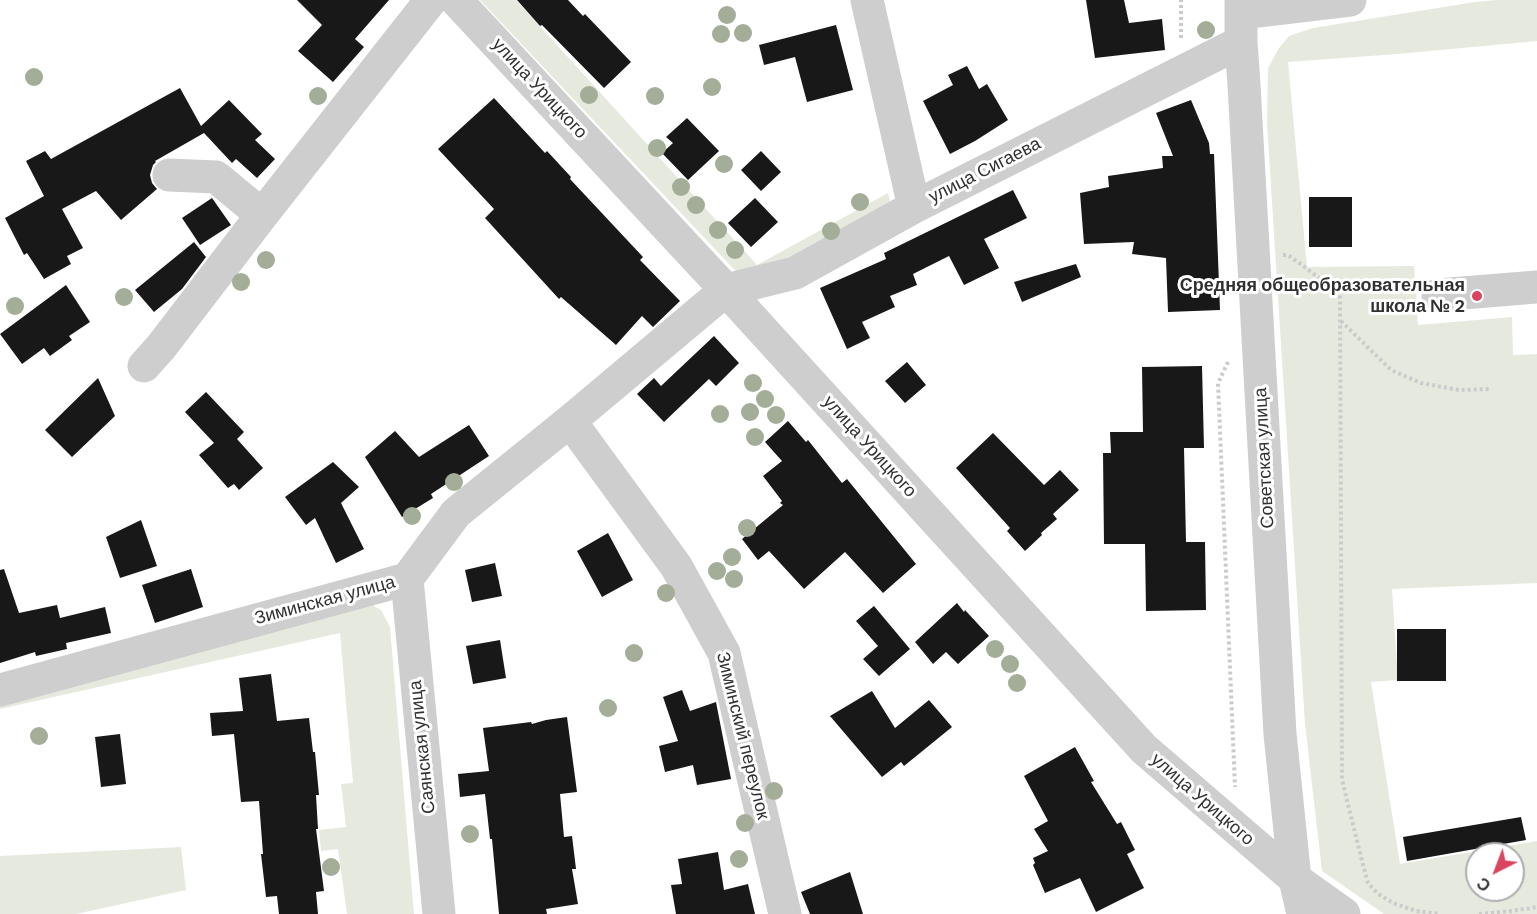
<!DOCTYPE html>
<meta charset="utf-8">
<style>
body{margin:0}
#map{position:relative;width:1537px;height:914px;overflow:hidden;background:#fff;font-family:"DM Sans",sans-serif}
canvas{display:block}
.north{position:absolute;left:1465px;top:842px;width:60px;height:60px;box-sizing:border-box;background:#fff;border:2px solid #adadad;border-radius:50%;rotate:222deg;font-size:16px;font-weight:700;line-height:24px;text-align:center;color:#313131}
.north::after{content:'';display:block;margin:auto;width:21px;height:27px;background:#d7455f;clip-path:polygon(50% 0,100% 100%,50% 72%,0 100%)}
</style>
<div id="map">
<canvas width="1537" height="914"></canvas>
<div class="north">С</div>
</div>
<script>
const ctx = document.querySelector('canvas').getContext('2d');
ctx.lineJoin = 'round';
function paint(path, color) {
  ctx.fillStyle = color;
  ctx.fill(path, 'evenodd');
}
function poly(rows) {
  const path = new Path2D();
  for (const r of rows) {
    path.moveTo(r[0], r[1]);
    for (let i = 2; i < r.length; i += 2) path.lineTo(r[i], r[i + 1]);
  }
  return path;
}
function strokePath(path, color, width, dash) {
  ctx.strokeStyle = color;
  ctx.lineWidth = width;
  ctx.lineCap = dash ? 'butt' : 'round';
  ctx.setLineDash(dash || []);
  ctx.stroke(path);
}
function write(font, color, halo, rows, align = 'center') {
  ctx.font = font + ' "DM Sans",sans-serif';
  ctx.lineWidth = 6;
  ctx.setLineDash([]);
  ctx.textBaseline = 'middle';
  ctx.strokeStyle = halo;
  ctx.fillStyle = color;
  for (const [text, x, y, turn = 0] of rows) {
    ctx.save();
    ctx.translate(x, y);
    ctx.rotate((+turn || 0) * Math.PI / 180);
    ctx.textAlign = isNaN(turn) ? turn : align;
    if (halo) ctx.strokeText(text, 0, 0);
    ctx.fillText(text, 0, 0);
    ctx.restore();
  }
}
const green = poly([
 [480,0,516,0,757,265,888,193,891,205,746,282],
 [1497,0,1537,0,1537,41,1397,54,1288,62,1307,267,1414,266,1418,325,1512,317,1513,355,1537,354,1537,583,1392,589,1398,680,1371,682,1400,864,1537,841,1537,914,1384,914,1322,871,1305,724,1267,123,1268,68,1279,48,1289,36,1313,28,1475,2],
 [1477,854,1513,854,1513,890,1477,890],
 [367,602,381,610,390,627,414,914,347,914,338,849,321,851,319,830,346,827,341,784,353,783,340,633,0,709,0,701],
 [181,847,186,890,76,914,0,914,0,856]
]);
const building = poly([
 [297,0,389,0,355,39,364,47,333,82,298,51,322,25],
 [517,0,568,0,583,16,585,14,631,62,604,88,542,25,540,26],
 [1086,0,1124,0,1129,23,1162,19,1165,50,1095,58],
 [836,25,853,90,807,102,795,57,764,65,759,45],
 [967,66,979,89,987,84,1008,120,975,141,950,154,923,101,953,85,948,75],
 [180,88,201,126,229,100,262,134,255,140,275,159,257,178,236,159,232,163,204,133,155,161,156,162,153,165,150,175,152,183,157,189,121,220,96,191,62,209,83,248,67,256,71,264,44,279,27,253,24,255,5,218,44,196,26,161,45,151,51,159],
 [494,98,545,153,547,151,571,177,570,179,643,257,640,260,680,301,653,327,642,316,616,345,561,297,559,299,485,218,494,209,438,149],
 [1191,100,1209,143,1210,154,1214,154,1220,310,1168,312,1166,258,1132,254,1134,242,1084,244,1080,193,1109,187,1108,176,1163,168,1162,156,1173,156,1156,113],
 [687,118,719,151,688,180,662,153,673,143,666,137],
 [761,151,781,172,761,191,741,170],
 [1013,190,1027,218,984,239,999,268,964,285,949,256,913,274,917,285,890,296,895,307,862,322,870,338,847,349,820,288,886,259,884,253],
 [1309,197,1352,197,1352,247,1309,247],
 [212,198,231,225,200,245,182,218],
 [755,198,778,222,751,247,728,223],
 [194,242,206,257,182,289,154,312,135,290],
 [1076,264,1081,277,1022,302,1014,282],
 [66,285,90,322,69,336,72,340,50,356,44,348,22,364,0,334],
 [714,336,739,363,716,386,709,379,664,422,637,394,654,378,661,386],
 [907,362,926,385,905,403,885,381],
 [1202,366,1204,448,1184,448,1186,542,1205,542,1206,610,1146,611,1145,544,1104,544,1103,453,1111,453,1110,432,1143,432,1142,367],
 [98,378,115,416,72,457,45,430],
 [206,392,244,432,237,439,263,468,239,490,234,484,228,488,199,455,214,443,185,412],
 [788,421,806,442,808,440,842,483,847,479,916,564,883,593,845,552,804,589,769,551,758,560,742,539,783,505,780,503,782,501,763,476,782,461,765,442],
 [469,425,489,456,431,494,433,498,402,517,365,457,395,431,419,457],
 [993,433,1044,485,1060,470,1079,490,1053,514,1057,519,1041,533,1042,535,1025,551,1007,531,1010,528,956,468],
 [333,462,359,487,341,503,364,549,336,563,315,518,306,525,285,497],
 [141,520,157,566,120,578,106,537],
 [608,533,633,580,602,597,577,551],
 [495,563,502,596,472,602,465,570],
 [4,569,19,613,57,605,60,618,105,607,111,633,66,643,67,649,36,656,35,652,0,663,0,570],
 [191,569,203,607,155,623,142,585],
 [957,603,964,612,965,610,989,636,958,664,946,652,933,664,915,642],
 [874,606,910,649,879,676,863,659,878,646,856,621],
 [1397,629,1446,629,1446,681,1397,681],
 [500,640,506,678,473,684,466,646],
 [271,674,277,721,309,718,313,752,315,752,319,795,316,795,318,829,316,829,324,891,316,892,318,914,279,914,277,896,266,897,261,854,263,854,259,801,241,802,234,734,212,736,210,713,243,711,239,678],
 [682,690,690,711,716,702,731,779,697,785,693,765,665,772,659,746,678,741,663,697],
 [872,691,895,728,929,700,952,727,904,766,901,762,882,777,830,716],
 [567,717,577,792,560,794,564,837,572,836,576,869,572,869,578,904,546,909,547,914,499,914,492,839,490,839,485,794,460,797,458,774,489,771,483,728,531,722,532,724,546,720],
 [120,734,126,784,101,787,95,737],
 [1075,747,1094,781,1091,782,1117,824,1121,822,1135,850,1127,854,1144,888,1096,912,1080,878,1045,893,1033,865,1035,863,1033,858,1048,851,1034,829,1048,821,1024,776],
 [1521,817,1526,840,1407,861,1403,837],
 [718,852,724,890,748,884,755,914,676,914,671,885,682,884,678,859],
 [850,872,863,914,810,914,801,892]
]);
const path = poly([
 [1181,38,1181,0],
 [1283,255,1288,255,1340,293,1342,780,1361,857,1368,883,1378,894,1393,903,1416,911,1440,914],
 [1341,321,1391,370,1421,383,1459,390,1491,389],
 [1228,362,1218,383,1235,787],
 [1479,914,1512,911,1537,907]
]);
const minor = poly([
 [456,0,726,290,1144,749,1295,879,1344,914],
 [867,0,914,207],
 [1241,0,1241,42,1244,85,1280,734,1295,879,1303,914],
 [1241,13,1350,0],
 [169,175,216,177,262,215],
 [1438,295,1537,287],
 [144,366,161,347,262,215,431,0],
 [570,421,676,566,724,653,785,914],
 [407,579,439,914],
 [0,690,407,579,456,513,570,421,726,290,795,273,914,207,1241,42]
]);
const trees = [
 [727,15],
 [1206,30],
 [743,33],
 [721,34],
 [34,77],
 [712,87],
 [589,95],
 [318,96],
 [655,96],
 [657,148],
 [724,164],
 [681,187],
 [860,202],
 [696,205],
 [718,230],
 [831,231],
 [735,250],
 [266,260],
 [241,282],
 [124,297],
 [15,306],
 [753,383],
 [765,399],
 [750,412],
 [720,414],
 [776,415],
 [755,437],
 [454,482],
 [412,516],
 [747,528],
 [732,557],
 [717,571],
 [734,579],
 [666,593],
 [995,649],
 [634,653],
 [1010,664],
 [1017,683],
 [608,708],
 [39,736],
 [774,791],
 [745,823],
 [470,834],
 [739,859],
 [331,867]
];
const markers = [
 [1477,296,6,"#d7455f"]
];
const streetNames = [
 ["улица Урицкого",539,89,47],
 ["улица Сигаева",985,171,-27],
 ["улица Урицкого",869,447,48],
 ["Советская улица",1265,458,-93],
 ["Зиминская улица",325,601,-15],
 ["Зиминский переулок",742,736,76],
 ["Саянская улица",423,747,-96],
 ["улица Урицкого",1202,800,41]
];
const poiNames = [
 ["Средняя общеобразовательная",1465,286],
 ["школа № 2",1465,307]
];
paint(green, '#e6eade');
paint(building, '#181818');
strokePath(path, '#cbcbcb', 4, [3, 3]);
strokePath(minor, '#cecece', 33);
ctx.fillStyle = '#a4ad97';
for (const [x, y] of trees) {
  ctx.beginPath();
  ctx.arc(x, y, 9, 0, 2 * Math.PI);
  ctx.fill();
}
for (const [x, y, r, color] of markers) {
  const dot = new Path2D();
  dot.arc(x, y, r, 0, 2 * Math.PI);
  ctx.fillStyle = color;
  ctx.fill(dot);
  strokePath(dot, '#fff', 2);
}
write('18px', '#313131', '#fff', streetNames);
write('bold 18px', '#313131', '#fff', poiNames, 'right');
</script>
